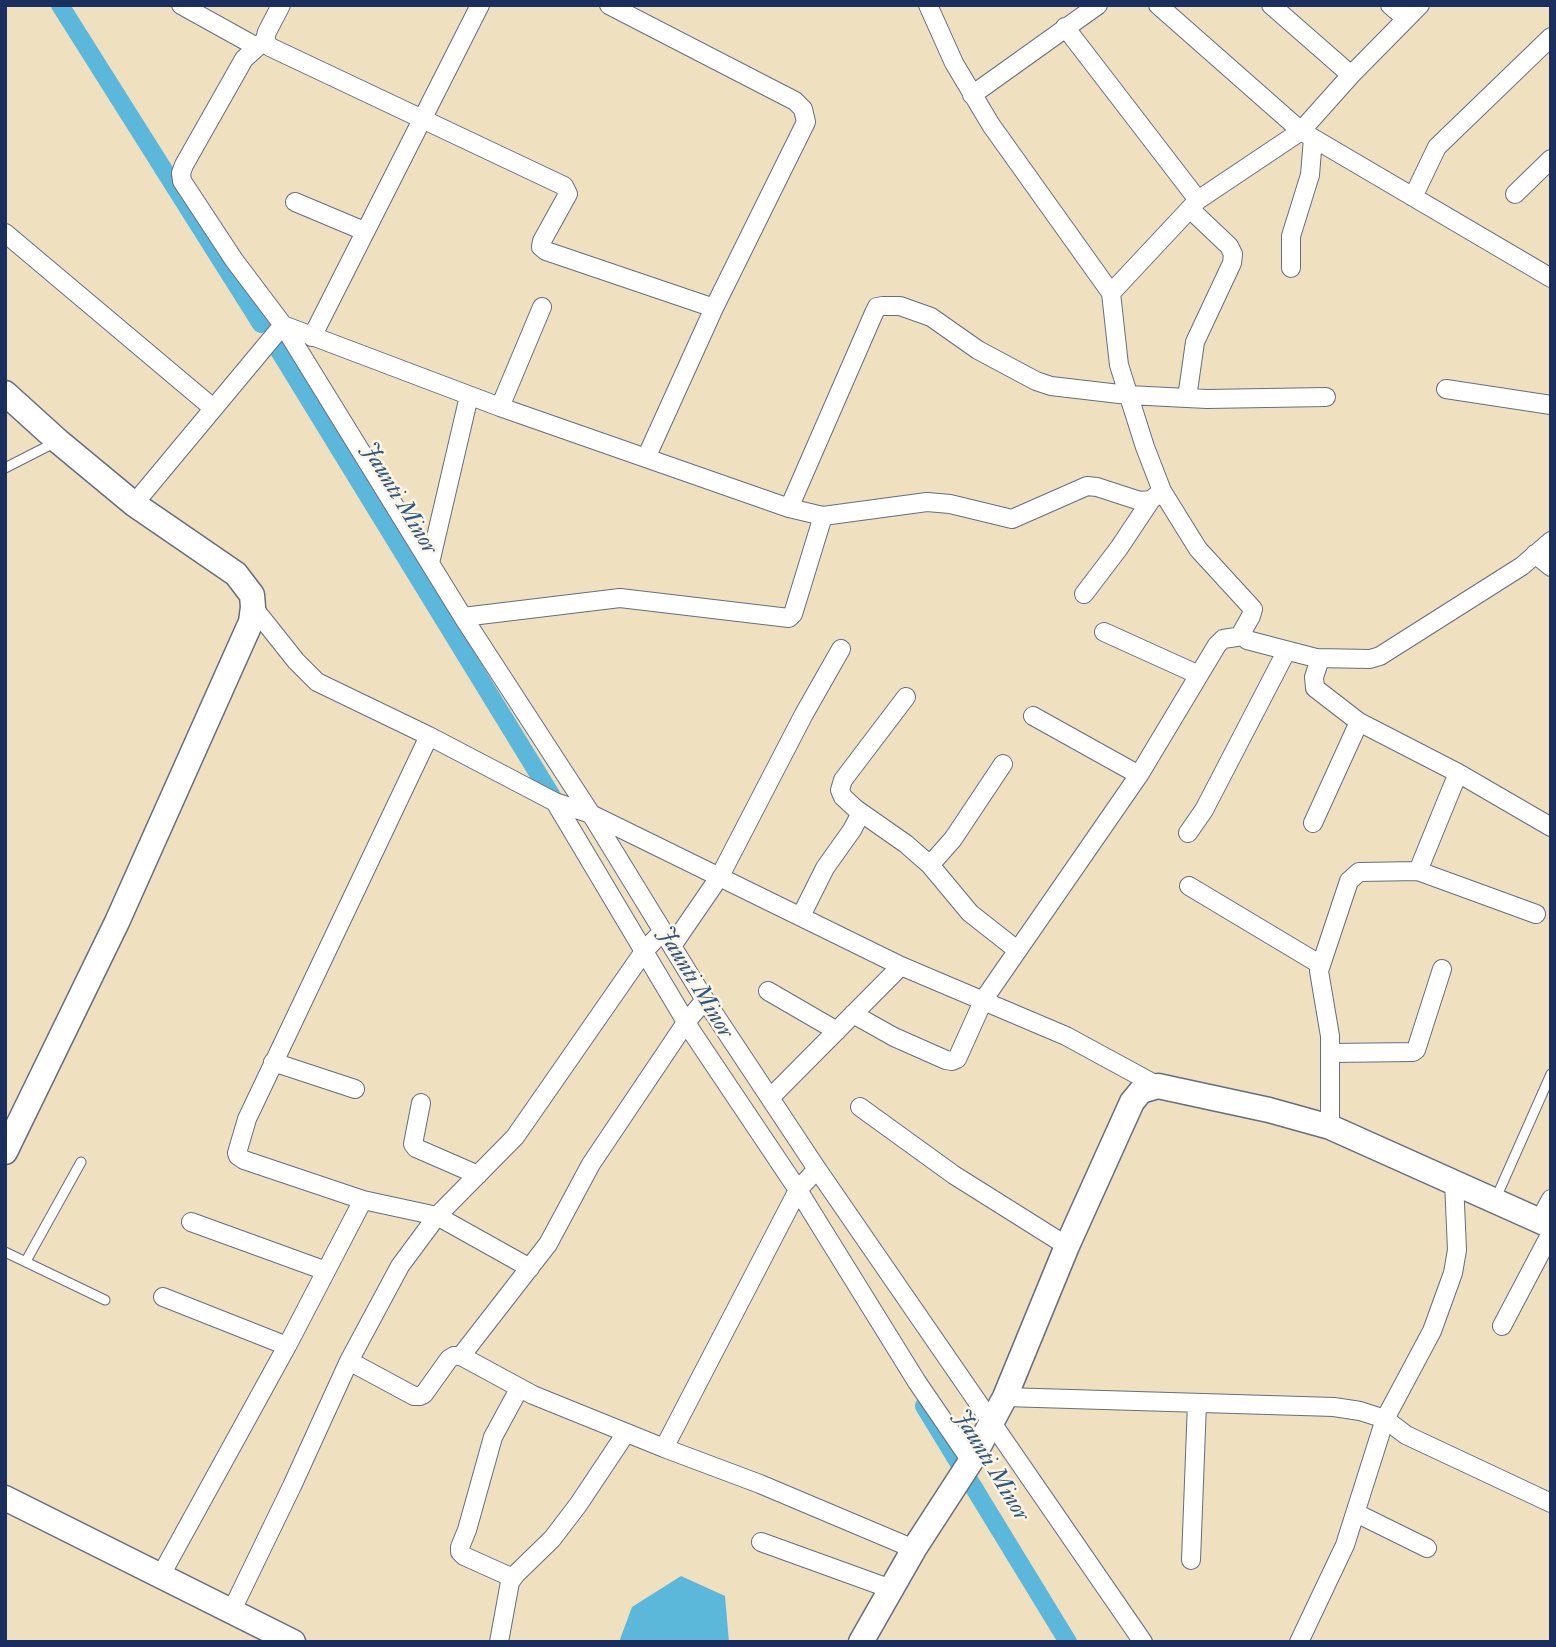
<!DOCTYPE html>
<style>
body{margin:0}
#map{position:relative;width:1556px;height:1647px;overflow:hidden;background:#efe0c0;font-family:"IM FELL Double Pica",serif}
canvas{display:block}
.frame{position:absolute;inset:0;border:7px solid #1b2f5e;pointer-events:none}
</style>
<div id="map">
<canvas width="1556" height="1647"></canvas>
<div class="frame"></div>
</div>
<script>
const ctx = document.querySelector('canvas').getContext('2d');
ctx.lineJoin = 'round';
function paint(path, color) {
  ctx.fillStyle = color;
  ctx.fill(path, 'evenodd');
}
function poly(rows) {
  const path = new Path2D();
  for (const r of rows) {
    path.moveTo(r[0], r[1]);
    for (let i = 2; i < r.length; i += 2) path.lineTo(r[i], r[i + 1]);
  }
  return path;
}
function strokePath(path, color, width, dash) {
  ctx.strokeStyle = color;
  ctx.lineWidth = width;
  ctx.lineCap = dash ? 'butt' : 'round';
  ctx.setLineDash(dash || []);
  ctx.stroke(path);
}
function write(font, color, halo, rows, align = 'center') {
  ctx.font = font + ' "IM FELL Double Pica",serif';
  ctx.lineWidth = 5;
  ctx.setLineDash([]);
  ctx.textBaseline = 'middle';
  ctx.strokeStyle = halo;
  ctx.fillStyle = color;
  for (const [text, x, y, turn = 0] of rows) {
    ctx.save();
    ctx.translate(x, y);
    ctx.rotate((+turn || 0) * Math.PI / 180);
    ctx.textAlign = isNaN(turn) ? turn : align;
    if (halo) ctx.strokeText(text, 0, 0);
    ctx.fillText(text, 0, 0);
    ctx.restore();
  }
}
const water = poly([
 [681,1576,725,1596,729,1642,619,1642,632,1607]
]);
const canal = poly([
 [60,5,261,324],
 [278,349,558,806],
 [924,1406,1068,1642]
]);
const lane = poly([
 [5,468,56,442],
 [1496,1198,1551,1074],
 [5,1252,105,1300],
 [26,1261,81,1162]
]);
const street = poly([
 [181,5,255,46],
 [281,5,267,32,265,40,270,47,564,186,568,194,542,241,541,247,546,251,714,308],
 [609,5,795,101,803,109,806,122,714,308,646,458],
 [928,5,954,63,991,125,1111,293,1119,365,1145,447,1162,491,1198,549,1253,609,1251,616,1242,632,1243,636,1247,640,1316,658,1318,665,1314,677,1315,688,1359,722,1458,773,1551,827],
 [1158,5,1301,131,1551,278],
 [1271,5,1351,75],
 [1390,5,1406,19],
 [1065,27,1198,200],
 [265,40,244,59,184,165,181,173,182,181,234,260,283,325,463,617,591,814,705,1000,817,1169,1143,1642],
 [972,95,1098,5],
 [1515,194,1551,159],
 [1413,197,1437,147,1551,37],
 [295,202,364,231],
 [5,233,213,408],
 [1291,268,1291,236,1310,175,1313,138],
 [1111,293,1198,200,1301,131,1351,75,1420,5],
 [283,325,500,407,789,508,823,516,927,502,950,504,1012,519,1087,486,1097,487,1140,501,1151,500,1162,491],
 [312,337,480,5],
 [1446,389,1551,405],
 [1187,398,1195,342,1232,263,1233,254,1229,246,1190,209],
 [500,407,542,307],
 [134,504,283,325],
 [789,508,874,313,877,307,883,306,900,306,931,317,978,350,1036,381,1051,386,1128,395,1207,399,1326,397],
 [1535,554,1551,567],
 [430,563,469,396],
 [1084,594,1119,548,1151,500],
 [253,607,296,661,317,682,429,736,555,802,591,814,901,966,1066,1036,1158,1086],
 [463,617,620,598,789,618,793,614,823,516],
 [1104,632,1199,675],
 [1316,658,1370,659,1380,656,1522,566,1551,541],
 [906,697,843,780,840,790,843,797,856,809,906,844,930,865,970,913,1017,950],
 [1033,716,1139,775],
 [429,736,247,1119,237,1153,238,1156,244,1160,363,1200,437,1216,530,1268],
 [555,802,692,1032,798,1190,917,1382,971,1461],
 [1313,823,1359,722],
 [1188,833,1204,810,1286,652],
 [930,865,953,839,1003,764],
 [1418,871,1536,914],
 [1189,886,1321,965],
 [801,916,825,868,852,830,861,813],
 [672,946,720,876,804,714,841,649],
 [768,991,837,1031],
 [853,1014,894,1037,946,1060,952,1061,957,1059,984,999,1139,775,1217,645,1223,639,1243,636],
 [1331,1053,1413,1052,1416,1050,1442,969],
 [273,1062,355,1089],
 [771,1097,901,966],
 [421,1103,413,1144,416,1148,478,1175],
 [860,1107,954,1175,1067,1246],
 [1330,1127,1330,1036,1319,971,1349,881,1359,872,1418,871,1458,773],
 [1539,1221,1551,1199],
 [191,1222,326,1271],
 [163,1297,287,1346],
 [1502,1326,1551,1233],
 [461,1356,548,1244,591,1164,687,1021,705,1000],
 [349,1361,414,1396,420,1396,424,1394,449,1359,454,1356,461,1356,533,1395,664,1448,760,1484,914,1549],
 [1005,1397,1334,1407,1360,1411,1385,1419,1406,1435,1551,1503],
 [664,1448,798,1190,817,1169],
 [1356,1513,1427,1548],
 [761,1542,891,1589],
 [1191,1560,1197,1403],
 [161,1575,287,1346,363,1200],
 [513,1578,464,1556,460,1552,460,1547,467,1530,493,1437,519,1389],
 [232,1610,292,1486,349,1361,400,1266,437,1216,515,1137,645,950,663,931],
 [499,1642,510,1582,516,1574,552,1539,578,1505,626,1433],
 [1299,1642,1345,1545,1385,1419,1432,1331,1453,1273,1457,1250,1454,1181]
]);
const secondary = poly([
 [5,393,58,441,134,504,236,574,252,595,253,607,251,622,117,922,5,1152],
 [5,1498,293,1642],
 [861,1642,914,1549,971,1461,1005,1397,1067,1246,1132,1102,1141,1091,1158,1086,1269,1110,1330,1127,1551,1226]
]);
const waterNames = [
 ["Jaunti Minor",398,499,59],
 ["Jaunti Minor",694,983,59],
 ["Jaunti Minor",990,1466,59]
];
paint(water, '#5cb8da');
strokePath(canal, '#5cb8da', 18);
strokePath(lane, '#656d80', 11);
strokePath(street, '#656d80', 20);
strokePath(secondary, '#656d80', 27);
strokePath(lane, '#fff', 9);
strokePath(street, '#fff', 18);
strokePath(secondary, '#fff', 24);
write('italic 24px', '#2e5883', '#fcf5e5', waterNames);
</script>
